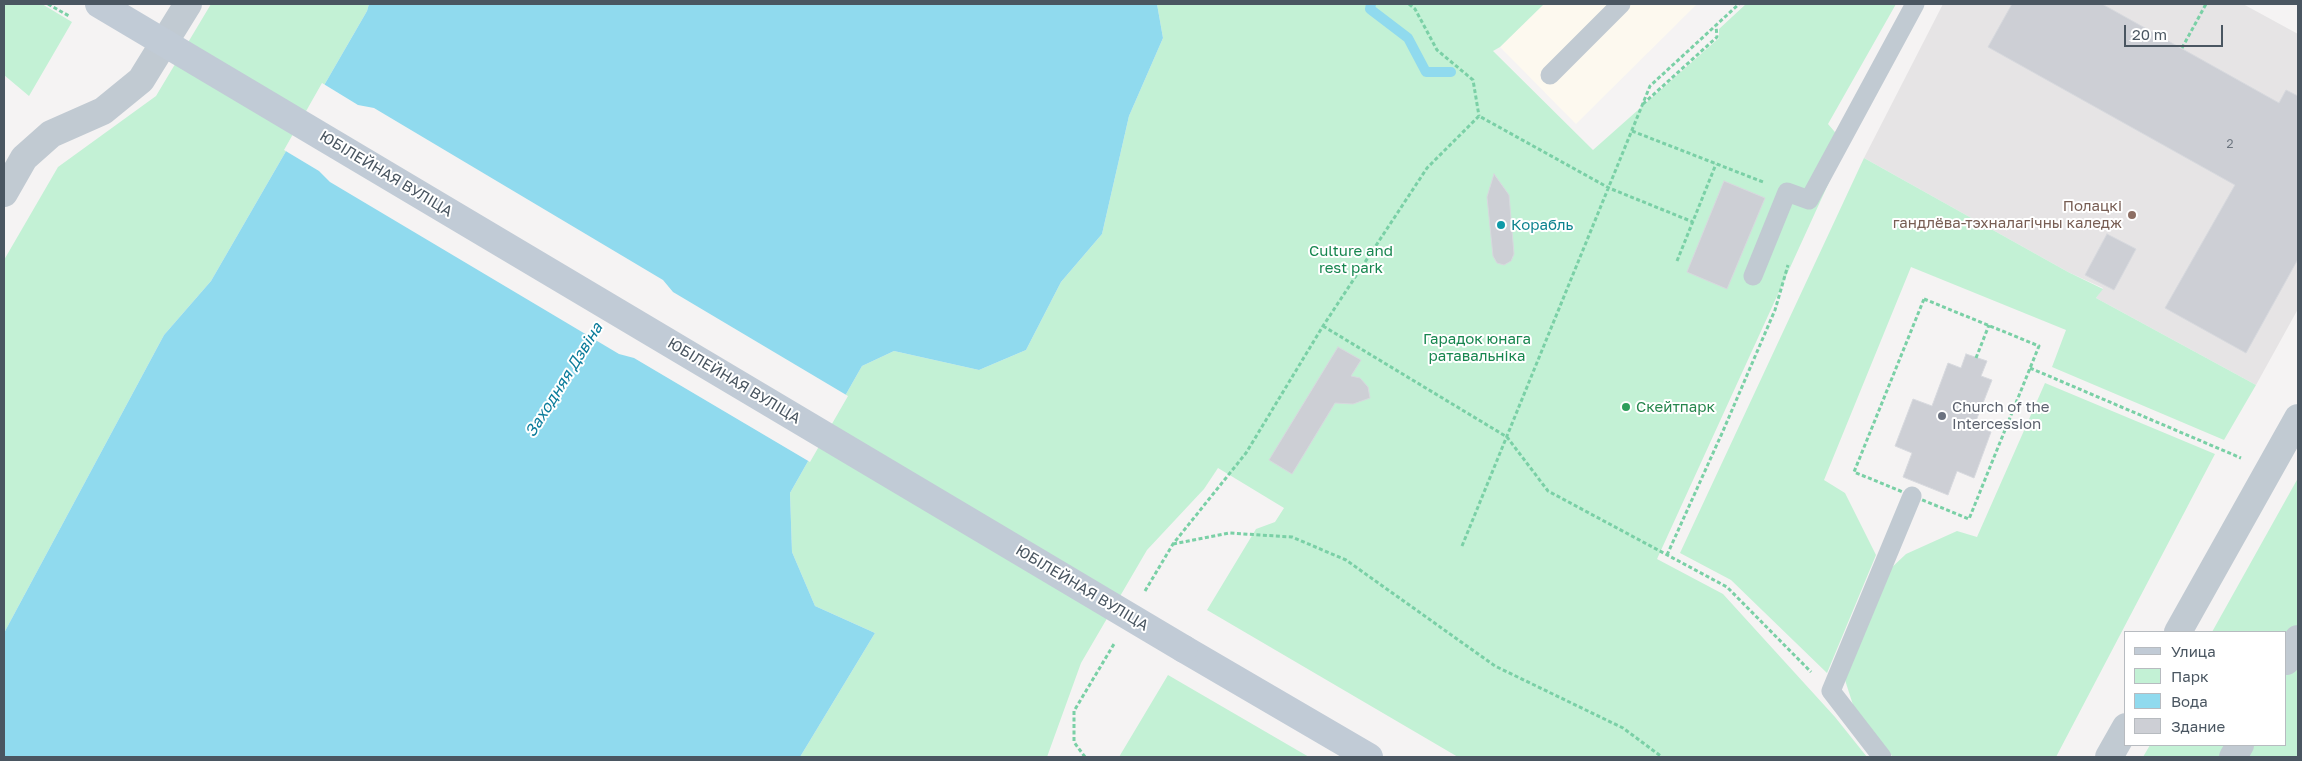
<!DOCTYPE html>
<meta charset="utf-8">
<style>
body{margin:0}
#map{position:relative;width:2302px;height:761px;overflow:hidden;background:#f5f3f3;font-family:"Golos Text",sans-serif}
canvas{display:block}
.frame{position:absolute;inset:0;border:5px solid #4a5661;pointer-events:none}
.legend{position:absolute;left:2124px;top:631px;width:162px;height:115px;box-sizing:border-box;background:#fff;border:1px solid #b7bbc0;margin:0;padding:6px 9px;list-style:none;font-size:15px;color:#4a5661}
.legend li{display:flex;align-items:center;gap:10px;height:25px}
.legend b{width:25px;border:1px solid #b7bbc0}
.scale{position:absolute;left:2124px;top:25px;width:99px;height:22px;box-sizing:border-box;border:2px solid #4a5661;border-top:0;padding-left:6px;font-size:15px;line-height:18px;white-space:nowrap;color:#4a5661;-webkit-text-stroke:4px #fff;paint-order:stroke}
</style>
<div id="map">
<canvas width="2302" height="761"></canvas>
<div class="frame"></div>
<ul class="legend">
<li><b style="height:6px;background:#c1cbd6"></b>Улица</li>
<li><b style="height:14px;background:#c3f1d5"></b>Парк</li>
<li><b style="height:14px;background:#90daee"></b>Вода</li>
<li><b style="height:14px;background:#cdcfd5"></b>Здание</li>
</ul>
<div class="scale">20 m</div>
</div>
<script>
const ctx = document.querySelector('canvas').getContext('2d');
ctx.lineJoin = 'round';
function paint(path, color) {
  ctx.fillStyle = color;
  ctx.fill(path, 'evenodd');
}
function poly(rows) {
  const path = new Path2D();
  for (const r of rows) {
    path.moveTo(r[0], r[1]);
    for (let i = 2; i < r.length; i += 2) path.lineTo(r[i], r[i + 1]);
  }
  return path;
}
function strokePath(path, color, width, dash) {
  ctx.strokeStyle = color;
  ctx.lineWidth = width;
  ctx.lineCap = dash ? 'butt' : 'round';
  ctx.setLineDash(dash || []);
  ctx.stroke(path);
}
function write(font, color, halo, rows, align = 'center') {
  ctx.font = font + ' "Golos Text",sans-serif';
  ctx.lineWidth = 4;
  ctx.setLineDash([]);
  ctx.textBaseline = 'middle';
  ctx.strokeStyle = halo;
  ctx.fillStyle = color;
  for (const [text, x, y, turn = 0] of rows) {
    ctx.save();
    ctx.translate(x, y);
    ctx.rotate((+turn || 0) * Math.PI / 180);
    ctx.textAlign = isNaN(turn) ? turn : align;
    if (halo) ctx.strokeText(text, 0, 0);
    ctx.fillText(text, 0, 0);
    ctx.restore();
  }
}
const commercial = poly([
 [1544,4,1697,4,1576,124,1500,47]
]);
const education = poly([
 [1943,4,2243,4,2298,34,2298,309,2256,385,2096,298,2103,288,2068,272,1864,158]
]);
const green = poly([
 [4,4,42,4,72,22,29,96,4,75],
 [211,4,369,4,367,11,211,281,164,335,4,633,4,260,58,167,156,96],
 [1157,4,1544,4,1500,47,1493,51,1593,150,1719,38,1719,29,1746,4,1896,4,1828,124,1846,145,1657,559,1723,594,1835,717,1867,757,1458,757,1207,610,1256,529,1275,522,1284,508,1218,468,1204,489,1147,550,1081,663,1047,757,800,757,875,633,815,606,792,552,790,493,862,366,894,351,979,370,1026,350,1061,282,1102,234,1129,116,1163,38],
 [1864,158,2068,272,2103,289,2096,298,2256,385,2224,440,2052,367,2066,330,1911,267,1824,480,1845,493,1876,555,1827,673,1731,580,1680,553],
 [2045,383,2215,454,2056,757,1893,757,1854,708,1845,680,1888,571,1906,554,1957,531,1977,537],
 [2298,478,2298,757,2143,757,2150,745,2286,745,2286,632,2212,632],
 [1168,675,1309,757,1119,757]
]);
const water = poly([
 [369,4,1157,4,1163,38,1129,116,1102,234,1061,282,1026,350,979,370,894,351,862,366,790,493,792,552,815,606,875,633,800,757,4,757,4,633,164,335,211,281,367,11]
]);
const pier = poly([
 [322,83,358,105,374,108,663,280,673,292,848,396,810,462,634,358,619,354,330,182,319,171,284,150]
]);
const stream = poly([
 [1371,4,1370,9,1408,38,1426,72,1451,72]
]);
const building = poly([
 [2012,4,2102,4,2279,103,2286,90,2298,96,2298,259,2246,353,2165,308,2235,185,1988,47,2012,4],
 [1494,174,1509,195,1514,254,1511,261,1504,265,1497,263,1493,256,1487,197,1494,174],
 [1724,181,1765,198,1727,289,1687,272,1724,181],
 [2107,234,2136,249,2114,290,2085,275,2107,234],
 [1338,347,1361,360,1351,376,1360,378,1368,387,1370,398,1353,404,1335,403,1292,474,1269,460,1338,347],
 [1966,354,1987,361,1981,376,1992,380,1974,426,1991,432,1974,478,1957,471,1948,495,1903,477,1912,453,1895,446,1913,399,1932,406,1948,363,1961,368,1966,354]
]);
const path = poly([
 [48,4,69,16],
 [1409,4,1415,9,1437,50,1473,80,1479,116],
 [2182,48,2206,4],
 [1643,104,1717,37,1716,26],
 [1632,131,1763,182],
 [1677,261,1716,164],
 [1924,299,2039,346,1969,519,1854,472,1924,299],
 [1323,326,1507,437,1548,491,1727,587,1811,672],
 [1976,358,1989,325],
 [2030,368,2241,458],
 [1173,544,1229,533,1292,537,1346,560,1495,666,1623,728,1662,757],
 [1462,546,1650,86,1739,4],
 [1667,555,1723,431,1775,310,1788,265],
 [1145,591,1173,544,1246,453,1323,326,1427,168,1479,116,1609,188,1693,222],
 [1085,757,1074,742,1074,711,1114,644]
]);
const service = poly([
 [1550,75,1621,4],
 [1753,276,1787,192,1809,200,1915,4],
 [1882,757,1831,691,1912,496]
]);
const pedestrian = poly([
 [2286,661,2298,639],
 [2233,757,2240,745]
]);
const minor = poly([
 [4,193,24,158,51,134,103,111,141,80,188,4]
]);
const tertiary = poly([
 [2178,632,2298,418],
 [2109,757,2126,727]
]);
const secondary = poly([
 [1184,649,1369,757]
]);
const secondaryBridge = poly([
 [99,4,1184,649]
]);
const markers = [
 [2132,215,5,"#8d6e63"],
 [1501,225,5,"#0f9aa8"],
 [1626,407,5,"#2e9e5b"],
 [1942,416,5,"#6b7280"]
];
const numberNames = [
 ["2",2230,144]
];
const streetNames = [
 ["ЮБІЛЕЙНАЯ ВУЛІЦА",386,174,31],
 ["ЮБІЛЕЙНАЯ ВУЛІЦА",734,381,31],
 ["ЮБІЛЕЙНАЯ ВУЛІЦА",1082,588,31]
];
const educationNames = [
 ["Полацкі",2122,206],
 ["гандлёва-тэхналагічны каледж",2122,223]
];
const cultureNames = [
 ["Корабль",1511,225]
];
const parkNames = [
 ["Culture and",1351,251],
 ["rest park",1351,268],
 ["Гарадок юнага",1477,339],
 ["ратавальніка",1477,356]
];
const leisureNames = [
 ["Скейтпарк",1636,407]
];
const worshipNames = [
 ["Church of the",1952,407],
 ["Intercession",1952,424]
];
const waterNames = [
 ["Заходняя Дзвіна",564,380,-58]
];
paint(commercial, '#fdf9ef');
paint(education, '#e6e4e5');
paint(green, '#c3f1d5');
paint(water, '#90daee');
paint(pier, '#f5f3f3');
strokePath(stream, '#90daee', 10);
paint(building, '#cdcfd5');
strokePath(building, '#d7d9de', 1);
strokePath(path, '#7ad0a6', 3, [4, 2.5]);
strokePath(service, '#c1cad2', 19);
strokePath(pedestrian, '#c1cad2', 28);
strokePath(minor, '#c1cad2', 28);
strokePath(tertiary, '#c1cad2', 28);
strokePath(secondary, '#c1cbd6', 28);
strokePath(secondaryBridge, '#c1cbd6', 28);
for (const [x, y, r, color] of markers) {
  const dot = new Path2D();
  dot.arc(x, y, r, 0, 2 * Math.PI);
  ctx.fillStyle = color;
  ctx.fill(dot);
  strokePath(dot, '#fff', 2);
}
write('12px', '#6b747e', null, numberNames);
write('15px', '#4a5661', '#fff', streetNames);
write('15px', '#785e54', '#fff', educationNames, 'right');
write('15px', '#0d838f', '#fff', cultureNames, 'left');
write('15px', '#17864f', '#fff', parkNames);
write('15px', '#27864d', '#fff', leisureNames, 'left');
write('15px', '#5b616d', '#fff', worshipNames, 'left');
write('italic 16px', '#0c7c9b', '#fff', waterNames);
</script>
